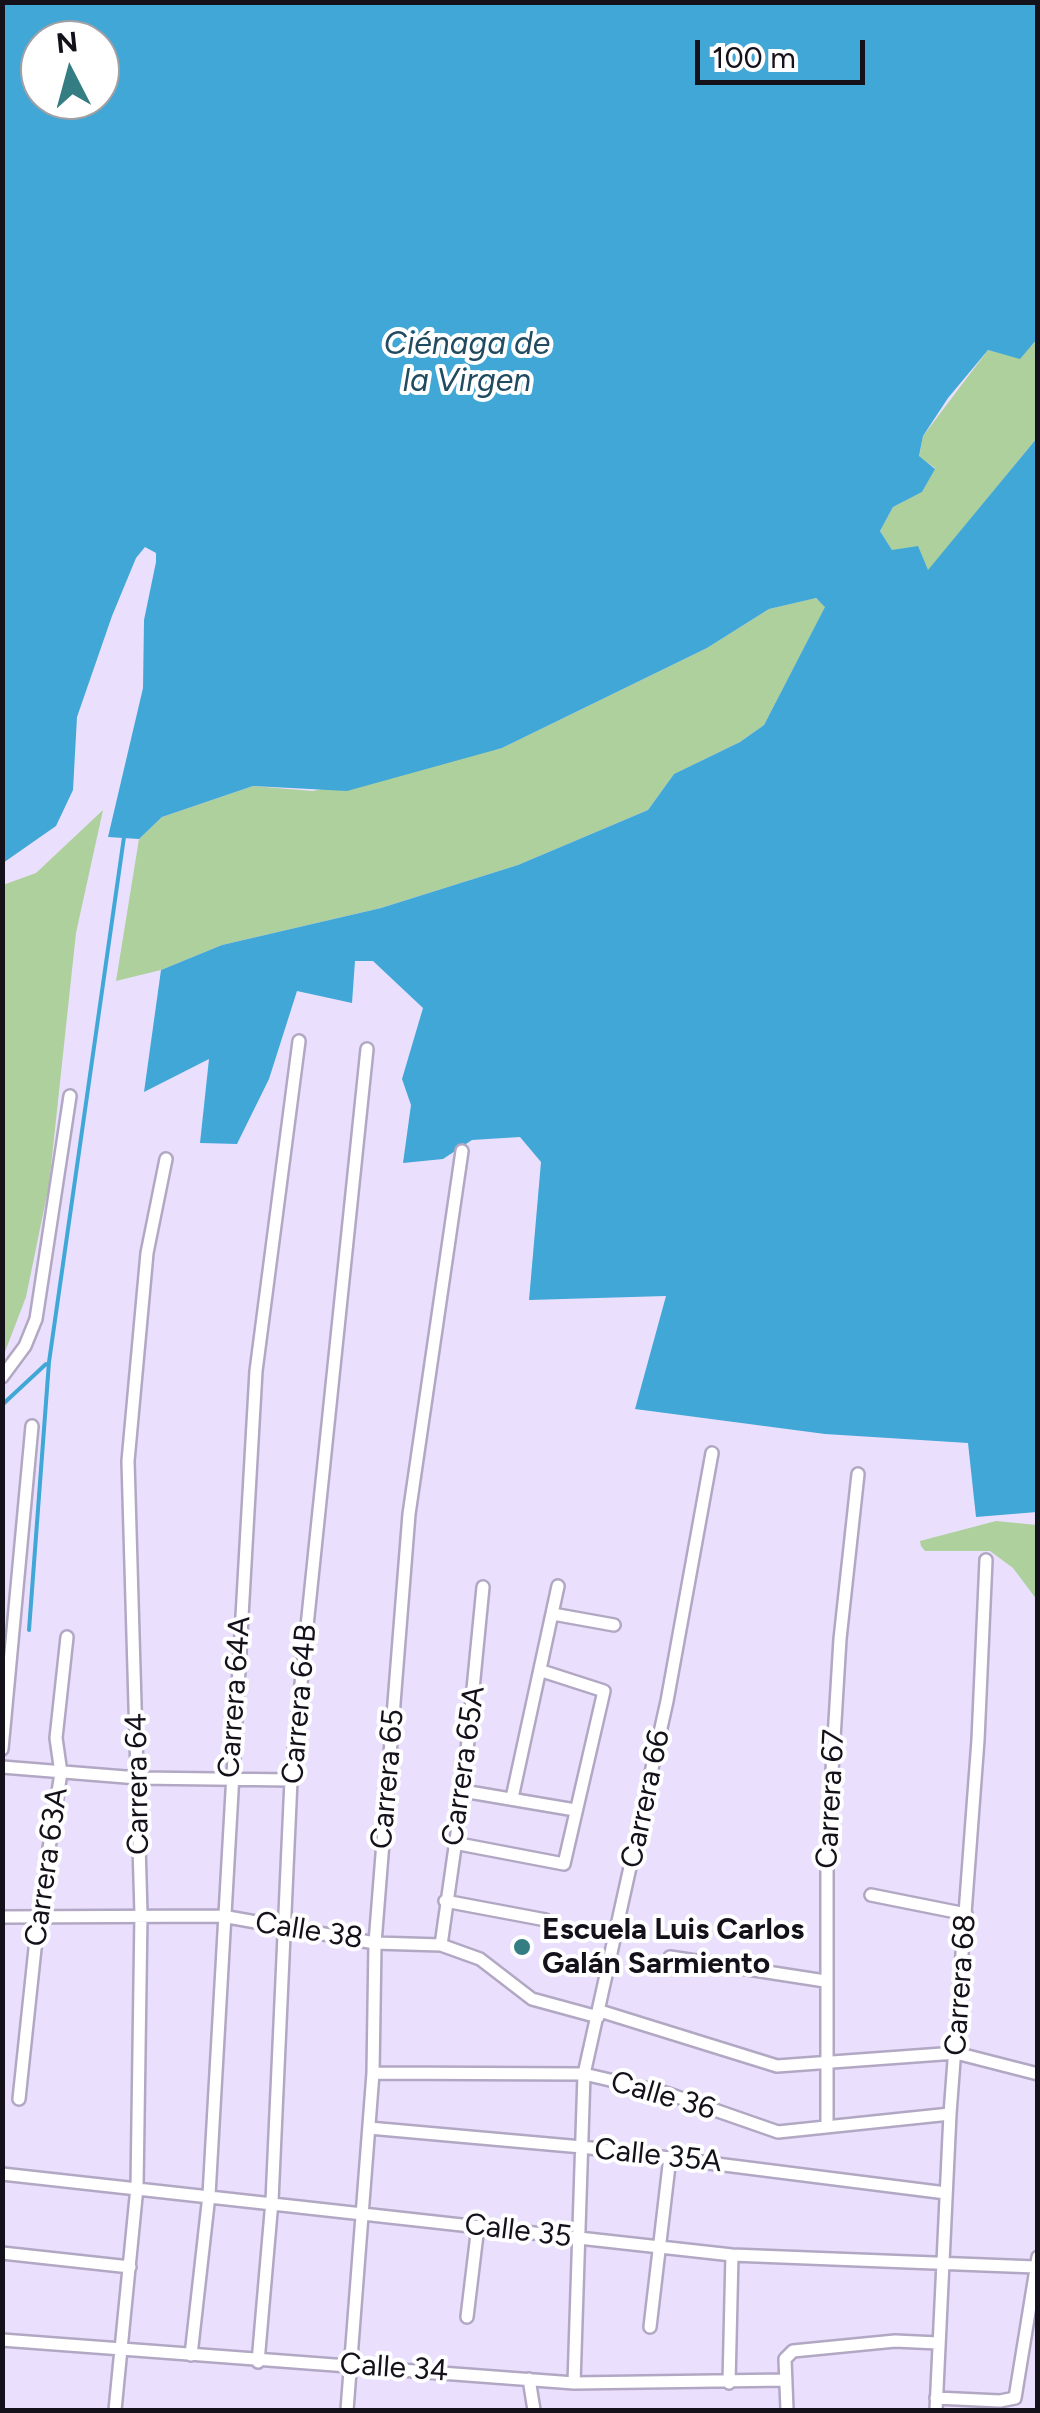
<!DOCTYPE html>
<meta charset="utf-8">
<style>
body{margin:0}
#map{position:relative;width:1040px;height:2413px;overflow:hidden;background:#eae0fd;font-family:Figtree,sans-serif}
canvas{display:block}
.frame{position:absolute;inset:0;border:5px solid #15111b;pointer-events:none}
.north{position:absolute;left:20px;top:20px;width:100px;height:100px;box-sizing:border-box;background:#fff;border:2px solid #a1a0a4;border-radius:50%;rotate:354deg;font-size:28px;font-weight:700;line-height:40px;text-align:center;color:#15111b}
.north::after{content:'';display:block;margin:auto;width:35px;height:45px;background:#347d83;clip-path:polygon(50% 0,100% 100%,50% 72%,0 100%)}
.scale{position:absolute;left:695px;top:40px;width:170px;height:45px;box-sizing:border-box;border:5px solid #15111b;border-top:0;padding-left:12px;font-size:30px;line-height:35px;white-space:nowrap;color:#15111b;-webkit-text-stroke:8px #fff;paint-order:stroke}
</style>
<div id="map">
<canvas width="1040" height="2413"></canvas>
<div class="frame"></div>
<div class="north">N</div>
<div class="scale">100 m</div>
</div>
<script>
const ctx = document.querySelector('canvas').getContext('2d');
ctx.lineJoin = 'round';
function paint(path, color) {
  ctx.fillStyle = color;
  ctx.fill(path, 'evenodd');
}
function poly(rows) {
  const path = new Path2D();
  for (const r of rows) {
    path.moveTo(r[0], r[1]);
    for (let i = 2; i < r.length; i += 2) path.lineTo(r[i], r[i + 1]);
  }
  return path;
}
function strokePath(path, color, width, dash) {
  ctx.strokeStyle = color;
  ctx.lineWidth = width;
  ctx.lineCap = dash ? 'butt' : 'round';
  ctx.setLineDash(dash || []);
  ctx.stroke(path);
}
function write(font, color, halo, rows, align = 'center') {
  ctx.font = font + ' Figtree,sans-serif';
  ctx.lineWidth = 8;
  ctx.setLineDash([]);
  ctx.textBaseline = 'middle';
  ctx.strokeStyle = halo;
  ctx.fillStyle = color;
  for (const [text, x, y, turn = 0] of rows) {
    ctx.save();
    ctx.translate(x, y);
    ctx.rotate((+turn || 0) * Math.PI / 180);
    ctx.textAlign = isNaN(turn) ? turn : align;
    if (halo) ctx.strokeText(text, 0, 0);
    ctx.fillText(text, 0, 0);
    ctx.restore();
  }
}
const green = poly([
 [1037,339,1037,438,928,571,892,550,880,531,893,507,922,492,935,468,919,457,923,436,988,350,1020,358],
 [815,598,826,606,764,725,740,742,674,774,648,810,518,865,381,908,222,945,161,970,116,981,139,839,162,817,253,786,313,791,502,748,707,648,769,609],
 [103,810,76,933,49,1185,26,1297,3,1357,3,885,36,873],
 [996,1521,1037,1525,1037,1600,1013,1568,990,1551,925,1551,921,1546,920,1541]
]);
const water = poly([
 [3,3,1037,3,1037,339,1020,359,988,350,948,398,923,436,919,456,935,469,922,492,893,507,880,531,892,550,918,546,928,570,1037,438,1037,1512,976,1517,968,1443,825,1434,635,1409,666,1296,529,1300,541,1162,520,1137,472,1140,443,1159,403,1163,411,1105,402,1079,423,1008,373,961,355,961,352,1003,297,991,269,1079,237,1144,200,1143,209,1059,144,1092,161,970,222,945,381,908,518,865,648,810,674,774,740,742,764,725,825,607,816,598,769,609,707,648,502,748,347,791,253,786,162,817,139,839,108,837,143,688,144,620,156,562,156,553,145,547,136,558,112,616,77,717,73,790,56,826,3,863],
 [40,40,100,40,100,100,40,100]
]);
const stream = poly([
 [2,1405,46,1364],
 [29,1630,49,1362,124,837]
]);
const street = poly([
 [2,1377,25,1346,36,1319,70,1096],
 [553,1614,614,1625],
 [2,1749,32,1426],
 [2,1767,138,1778,291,1780],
 [463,1791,575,1810],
 [512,1798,558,1586],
 [454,1843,564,1864,604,1691,542,1671],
 [871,1895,966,1914],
 [445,1901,546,1920],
 [2,1917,222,1916,375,1943,441,1945,480,1959,532,1999,598,2017],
 [441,1945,463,1791,483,1587],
 [670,1957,825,1981],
 [600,2011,777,2066,956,2053,1038,2074],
 [373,2073,584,2074,666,2093,778,2132,950,2114],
 [19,2099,39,1911,61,1773,56,1738,67,1637],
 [827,2125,827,1854,840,1639,858,1474],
 [369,2128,582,2147,946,2193],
 [2,2174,732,2255,1035,2267],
 [2,2253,130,2267],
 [467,2317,478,2226],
 [650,2327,670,2157],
 [2,2340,574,2383,786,2380],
 [191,2355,209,2195,256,1371,299,1041],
 [258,2362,272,2201,291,1780,367,1049],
 [529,2379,534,2410],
 [574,2383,584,2074,667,1701,712,1453],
 [729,2383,732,2255],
 [936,2398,1000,2401,1015,2398,1038,2257],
 [115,2410,137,2187,141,1914,128,1461,147,1253,166,1159],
 [347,2410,373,2073,375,1943,409,1514,462,1151],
 [787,2410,785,2359,793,2351,895,2341,938,2343],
 [936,2410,950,2114,978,1740,986,1560]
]);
const markers = [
 [522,1947,10,"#347d83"]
];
const streetNames = [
 ["Carrera 64A",235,1697,-86],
 ["Carrera 64B",300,1704,-85],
 ["Carrera 65A",464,1766,-82],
 ["Carrera 65",388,1779,-85],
 ["Carrera 64",138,1784,-91],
 ["Carrera 66",646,1799,-78],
 ["Carrera 67",831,1799,-87],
 ["Carrera 63A",47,1867,-82],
 ["Calle 38",309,1931,9],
 ["Carrera 68",961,1985,-86],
 ["Calle 36",663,2096,16],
 ["Calle 35A",658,2156,6],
 ["Calle 35",518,2231,7],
 ["Calle 34",394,2368,4]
];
const poiNames = [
 ["Escuela Luis Carlos",542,1930],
 ["Galán Sarmiento",542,1964]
];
const waterNames = [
 ["Ciénaga de",467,345],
 ["la Virgen",467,382]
];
paint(green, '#add09d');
paint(water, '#41a7d7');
strokePath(stream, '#41a7d7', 4);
strokePath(street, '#b2a8c3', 16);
strokePath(street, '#fff', 11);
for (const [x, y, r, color] of markers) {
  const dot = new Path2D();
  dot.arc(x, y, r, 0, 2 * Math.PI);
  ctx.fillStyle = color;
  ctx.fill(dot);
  strokePath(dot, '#fff', 4);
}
write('30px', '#15111b', '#fff', streetNames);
write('bold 30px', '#15111b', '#fff', poiNames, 'left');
write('italic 32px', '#214b60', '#fff', waterNames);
</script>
